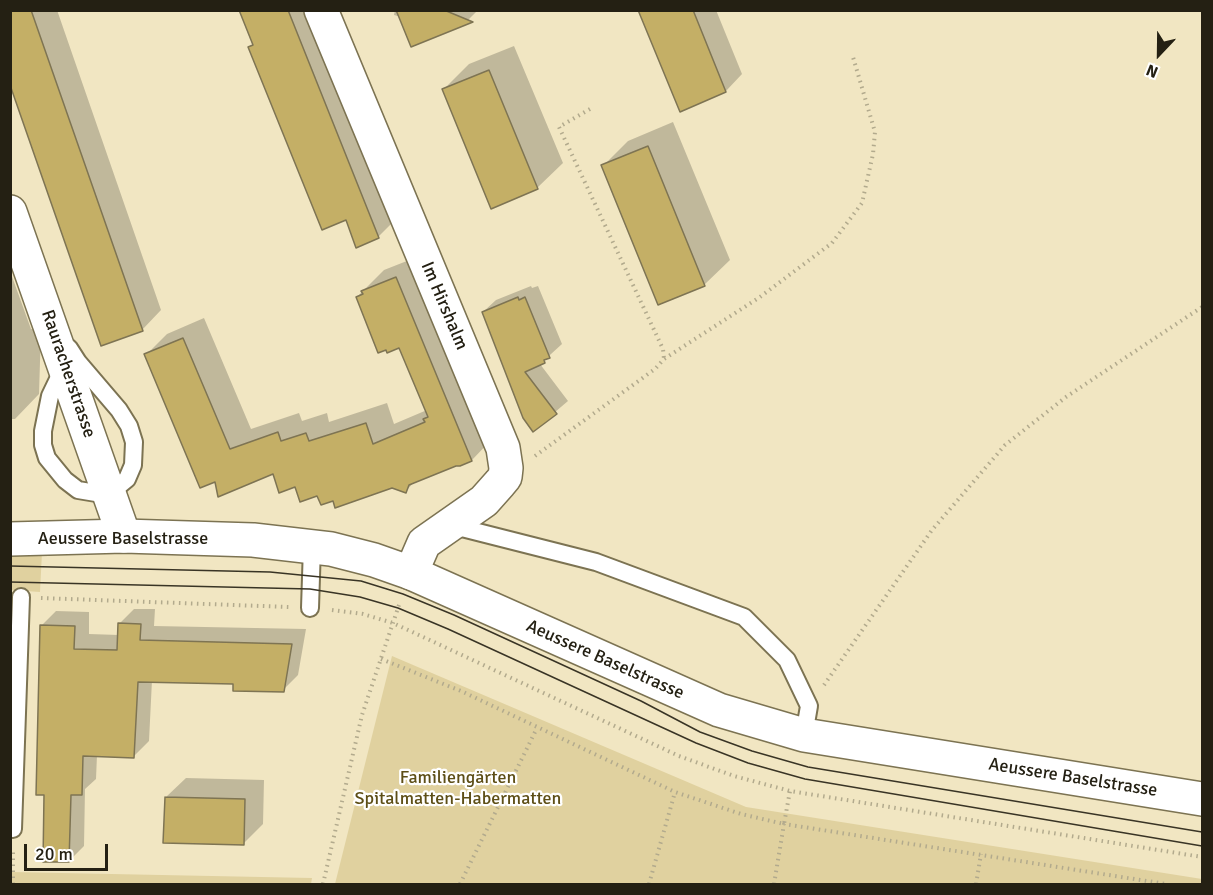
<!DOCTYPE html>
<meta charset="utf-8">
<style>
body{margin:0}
#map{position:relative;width:1213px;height:895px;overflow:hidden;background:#f1e6c2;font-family:Signika,sans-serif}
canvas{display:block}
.frame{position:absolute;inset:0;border:12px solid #242013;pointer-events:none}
.north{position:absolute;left:1129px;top:24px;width:60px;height:60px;-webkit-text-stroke:4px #fff;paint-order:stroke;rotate:202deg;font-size:16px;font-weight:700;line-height:24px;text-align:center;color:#242013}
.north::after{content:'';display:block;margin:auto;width:21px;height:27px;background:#242013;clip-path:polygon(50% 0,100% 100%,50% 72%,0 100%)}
.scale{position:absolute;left:24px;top:844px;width:84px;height:27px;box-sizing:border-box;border:3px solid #242013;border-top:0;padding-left:8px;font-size:18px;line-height:21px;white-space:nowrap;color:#242013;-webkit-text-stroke:4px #fff;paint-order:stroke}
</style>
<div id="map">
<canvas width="1213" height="895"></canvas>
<div class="frame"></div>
<div class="north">N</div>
<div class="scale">20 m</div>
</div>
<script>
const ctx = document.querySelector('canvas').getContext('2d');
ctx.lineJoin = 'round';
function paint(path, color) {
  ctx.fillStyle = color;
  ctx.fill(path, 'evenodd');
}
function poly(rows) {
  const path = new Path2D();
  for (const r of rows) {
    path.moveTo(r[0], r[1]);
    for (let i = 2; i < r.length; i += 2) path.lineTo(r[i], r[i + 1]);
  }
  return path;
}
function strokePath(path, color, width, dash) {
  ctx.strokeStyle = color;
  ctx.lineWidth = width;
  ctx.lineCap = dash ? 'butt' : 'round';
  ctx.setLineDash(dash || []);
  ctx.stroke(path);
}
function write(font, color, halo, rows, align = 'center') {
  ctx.font = font + ' Signika,sans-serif';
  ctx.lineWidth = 4.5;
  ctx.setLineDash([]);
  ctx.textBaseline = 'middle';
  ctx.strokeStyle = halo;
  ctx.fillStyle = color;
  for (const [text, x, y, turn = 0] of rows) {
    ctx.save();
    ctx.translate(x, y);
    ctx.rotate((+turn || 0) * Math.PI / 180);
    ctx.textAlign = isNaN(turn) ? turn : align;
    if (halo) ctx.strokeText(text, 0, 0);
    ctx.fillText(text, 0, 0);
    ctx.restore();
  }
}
const green = poly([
 [10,552,42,552,40,592,11,590],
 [392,656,746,807,1202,879,1202,884,335,884],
 [11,872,312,878,311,884,11,884]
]);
const shadow = poly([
 [10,10,57,10,161,310,142,330],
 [240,10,307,10,393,222,378,237,347,218,249,47,254,43],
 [395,10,478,10,464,24,401,17,394,15],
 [640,10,716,10,742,74,726,91],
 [514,46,563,163,537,188,444,89,469,64],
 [673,122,730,260,704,285,603,166,628,141],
 [417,257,492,439,472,460,416,480,405,492,393,486,334,499,296,485,274,472,216,480,146,355,167,334,204,318,251,429,299,413,302,421,327,413,329,422,387,403,394,424,427,410,400,346,357,297,384,270],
 [10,271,31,329,41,330,39,394,15,419,10,419],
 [531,286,532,288,538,286,562,344,540,364,568,401,534,430,483,312,496,300],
 [134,609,155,609,154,626,306,629,298,675,283,690,234,682,152,680,149,741,134,756,97,755,96,779,85,789,84,846,69,861,46,794,41,626,56,611,89,612,89,634,119,635,119,624],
 [186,778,264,780,263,824,244,843,166,797]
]);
const building = poly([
 [10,10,31,10,143,331,101,346,10,85,10,10],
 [239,10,288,10,379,238,356,248,346,220,322,230,248,47,253,45,239,10],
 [396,10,444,10,473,22,411,47,396,10],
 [638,10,693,10,726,92,680,112,638,10],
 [489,70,538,189,491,209,442,89,489,70],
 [648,146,705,286,658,305,601,165,648,146],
 [396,277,472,461,460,466,456,466,409,485,406,493,392,488,335,508,333,501,321,505,317,496,300,502,295,487,279,493,273,474,218,497,215,482,200,488,144,354,183,338,230,449,278,432,281,441,306,433,309,441,366,423,373,444,425,422,423,419,428,417,399,348,387,353,386,350,378,353,356,297,363,294,361,291,396,277],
 [518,297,519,300,525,297,550,358,544,360,545,363,525,372,557,414,533,432,523,418,482,312,518,297],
 [118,623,141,624,140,640,292,644,284,692,233,691,233,684,138,682,134,758,83,756,82,795,71,795,69,862,43,862,44,795,36,795,40,625,75,626,74,649,117,650,118,623],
 [165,797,245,799,244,845,163,843,165,797]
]);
const path = poly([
 [590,109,559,127,663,349,664,359],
 [535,456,655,369,664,359,760,297,832,243,862,203,873,154,875,132,853,57],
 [41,598,289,607],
 [332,610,363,614,393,623,679,756,734,776,790,791,1202,857],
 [381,659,461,691,675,792,741,814,784,824,790,791],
 [824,685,932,530,1005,445,1066,397,1202,307],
 [13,884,13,849],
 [323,884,362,715,400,602],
 [460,884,537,728],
 [649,884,675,792],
 [774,884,784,824,1166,884],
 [976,884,981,854]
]);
const service = poly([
 [63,369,50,396,43,431,43,445,47,458,65,480,78,490,96,493,116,488,127,479,133,465,134,442,129,426,119,410,78,362,69,348],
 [450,525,596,562,744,617,787,660,809,706,804,735],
 [310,608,312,546],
 [13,829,21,597]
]);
const minor = poly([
 [321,10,503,448,506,468,505,477,500,483,484,501,424,543,411,573]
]);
const tertiary = poly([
 [10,212,124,536]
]);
const secondary = poly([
 [10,539,124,536,253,540,331,549,374,560,411,573,719,710,804,735,1202,799]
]);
const tram = poly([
 [10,566,270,572,361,581,403,594,454,615,641,701,700,732,752,751,808,767,1202,832],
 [10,582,310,589,360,597,398,608,448,629,696,743,748,763,805,779,1202,846]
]);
const streetNames = [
 ["Im Hirshalm",444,306,67],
 ["Rauracherstrasse",68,374,71],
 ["Aeussere Baselstrasse",123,539],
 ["Aeussere Baselstrasse",605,660,24],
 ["Aeussere Baselstrasse",1073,778,9]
];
const parkNames = [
 ["Familiengärten",458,778],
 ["Spitalmatten-Habermatten",458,799]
];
paint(green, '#e0d19f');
paint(shadow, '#0003');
paint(building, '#c4af66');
strokePath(building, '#7e7453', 1.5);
strokePath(service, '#7c7352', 20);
strokePath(minor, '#7c7352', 36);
strokePath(tertiary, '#7c7352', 36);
strokePath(secondary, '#7c7352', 36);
strokePath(path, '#b2aa8d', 4, [1.5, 4.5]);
strokePath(service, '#fff', 16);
strokePath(minor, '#fff', 33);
strokePath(tertiary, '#fff', 33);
strokePath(secondary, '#fff', 33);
strokePath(tram, '#393425', 1.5);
write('18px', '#242013', '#fff', streetNames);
write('18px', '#5d4e16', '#fff', parkNames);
</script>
